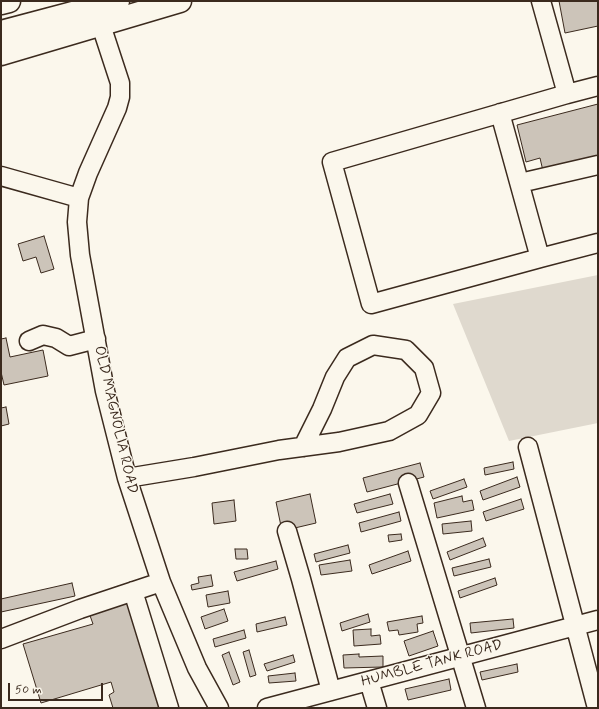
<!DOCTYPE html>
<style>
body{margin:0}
#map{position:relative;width:599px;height:709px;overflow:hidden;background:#fbf7ec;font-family:Mynerve,sans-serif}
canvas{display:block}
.frame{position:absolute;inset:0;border:2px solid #3b2a1e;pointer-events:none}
.scale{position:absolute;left:8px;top:683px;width:95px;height:18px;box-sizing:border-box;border:2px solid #3b2a1e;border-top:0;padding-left:5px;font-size:12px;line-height:14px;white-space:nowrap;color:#3b2a1e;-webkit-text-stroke:3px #fbf7ec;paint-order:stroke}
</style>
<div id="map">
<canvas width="599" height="709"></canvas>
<div class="frame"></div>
<div class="scale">50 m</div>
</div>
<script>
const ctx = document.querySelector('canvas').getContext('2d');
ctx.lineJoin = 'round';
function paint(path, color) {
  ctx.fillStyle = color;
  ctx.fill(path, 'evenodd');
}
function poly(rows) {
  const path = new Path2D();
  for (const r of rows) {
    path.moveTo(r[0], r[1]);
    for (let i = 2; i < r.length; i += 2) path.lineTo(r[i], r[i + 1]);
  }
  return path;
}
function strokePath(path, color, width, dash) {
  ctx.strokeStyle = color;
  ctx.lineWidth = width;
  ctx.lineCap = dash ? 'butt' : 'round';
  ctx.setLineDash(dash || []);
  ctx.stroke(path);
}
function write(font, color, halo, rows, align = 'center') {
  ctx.font = font + ' Mynerve,sans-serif';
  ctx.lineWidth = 3;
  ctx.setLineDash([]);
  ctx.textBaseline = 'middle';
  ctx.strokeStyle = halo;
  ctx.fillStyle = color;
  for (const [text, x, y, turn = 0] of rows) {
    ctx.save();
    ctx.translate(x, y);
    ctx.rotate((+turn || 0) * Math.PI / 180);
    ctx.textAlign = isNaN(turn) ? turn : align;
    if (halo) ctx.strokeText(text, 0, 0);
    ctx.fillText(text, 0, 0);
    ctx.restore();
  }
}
const green = poly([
 [598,275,598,423,509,441,453,304]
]);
const building = poly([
 [559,1,598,1,598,26,565,33,559,1],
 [598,104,598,157,543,171,540,158,526,162,517,125,598,104],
 [44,236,54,269,41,273,36,257,23,261,18,244,44,236],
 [6,338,10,357,43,350,48,376,4,385,1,372,1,339,6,338],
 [6,407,9,424,1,426,1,408,6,407],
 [513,462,514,469,485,475,484,468,513,462],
 [420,463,424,477,367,492,363,478,420,463],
 [517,477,520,487,483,500,480,491,517,477],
 [464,479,467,487,433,499,430,491,464,479],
 [310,494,316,523,282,531,276,502,310,494],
 [390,494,393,504,357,513,354,504,390,494],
 [462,496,463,502,472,500,474,510,437,518,434,503,462,496],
 [521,499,524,509,486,521,483,512,521,499],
 [234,500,236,521,214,524,212,503,234,500],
 [399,512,401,521,361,532,359,523,399,512],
 [471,521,472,531,443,534,442,524,471,521],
 [401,534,402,540,389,542,388,535,401,534],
 [483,538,486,546,450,560,447,552,483,538],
 [348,545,350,553,316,562,314,554,348,545],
 [235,549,247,549,248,559,236,559,235,549],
 [408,551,411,561,372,574,369,565,408,551],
 [489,559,491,567,454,576,452,568,489,559],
 [350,560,352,571,321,575,319,565,350,560],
 [276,561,278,569,237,581,234,572,276,561],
 [211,575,213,586,192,590,191,585,199,583,198,577,211,575],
 [495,578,497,585,460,598,458,591,495,578],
 [72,583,75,596,1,612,1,599,72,583],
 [228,591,230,603,208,607,206,595,228,591],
 [133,596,166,708,113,708,109,695,114,692,111,682,41,703,23,644,93,624,88,610,133,596],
 [224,609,228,621,205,629,201,617,224,609],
 [368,614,370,622,342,631,340,623,368,614],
 [422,616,423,623,417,624,418,632,399,635,398,630,389,631,387,622,422,616],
 [285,617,287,625,257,632,256,624,285,617],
 [513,619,514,628,471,633,470,623,513,619],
 [371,629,371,636,380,635,381,644,354,646,353,630,371,629],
 [244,630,246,638,215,647,213,639,244,630],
 [433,631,438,646,409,656,404,641,433,631],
 [249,650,256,675,250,677,243,652,249,650],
 [229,652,240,682,233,685,222,655,229,652],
 [359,654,359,657,383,656,383,667,344,668,343,655,359,654],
 [293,655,295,662,267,671,264,664,293,655],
 [517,664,518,672,482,680,480,672,517,664],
 [295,673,296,681,269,683,268,676,295,673],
 [449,679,451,690,408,700,405,689,449,679]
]);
const minor = poly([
 [567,94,598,86],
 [500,113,540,258,371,304,332,162,567,94,541,1],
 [1,176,79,198,77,222,80,255,105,391,127,478,161,582,197,668,219,708],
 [520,183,598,165],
 [79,198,88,173,117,108,120,97,120,83,101,25],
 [540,258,598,243],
 [29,341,43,335,56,338,69,346,96,339],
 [528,447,597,708],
 [127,478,194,467,279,450,339,442,389,431,418,415,431,393,424,368,406,350,373,345,347,358,335,377,322,409,303,447],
 [408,483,476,708],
 [287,531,301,579,331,691],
 [133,591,169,708],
 [1,639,80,609,161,582],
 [369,681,377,708],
 [267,708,598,620]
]);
const major = poly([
 [1,54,180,1]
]);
const highway = poly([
 [1,3,9,1],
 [1,32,118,1]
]);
const streetNames = [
 ["OLD MAGNOLIA ROAD",115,420,77],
 ["HUMBLE TANK ROAD",432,664,-15]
];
paint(green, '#dfd9ce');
paint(building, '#ccc4b9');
strokePath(building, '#3b2a1e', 1);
strokePath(minor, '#3b2a1e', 21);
strokePath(major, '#3b2a1e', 25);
strokePath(highway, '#3b2a1e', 25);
strokePath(minor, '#fbf7ec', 18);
strokePath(major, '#fbf7ec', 22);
strokePath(highway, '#fbf7ec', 22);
write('15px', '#3b2a1e', '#fbf7ec', streetNames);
</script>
